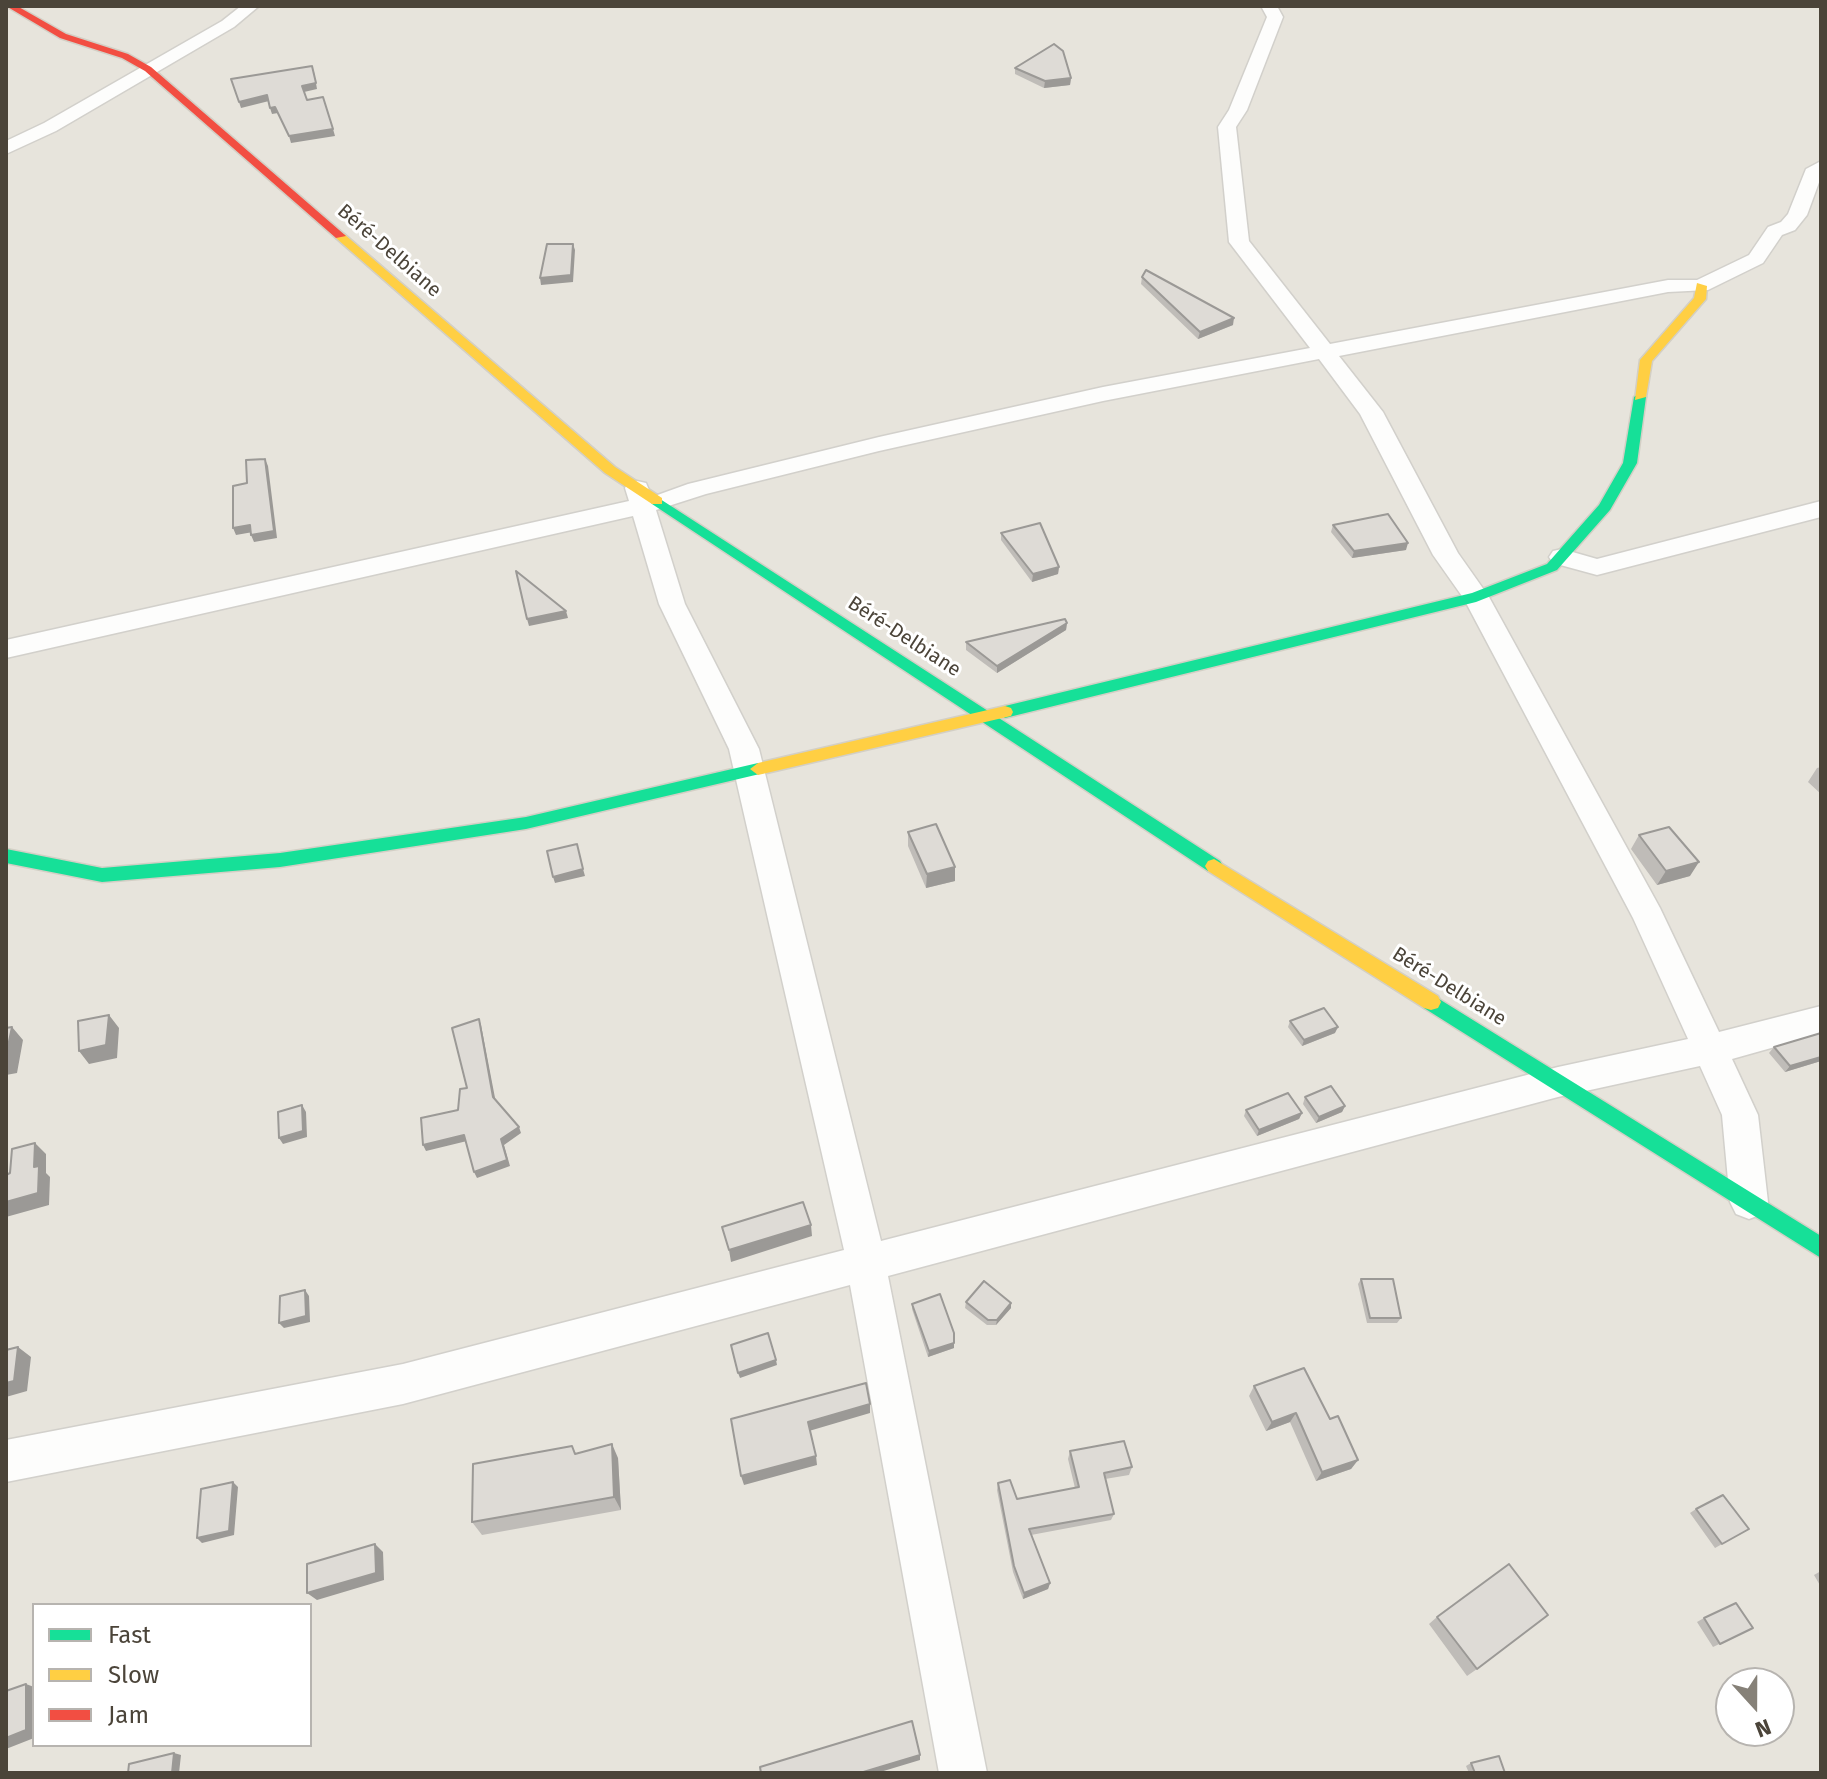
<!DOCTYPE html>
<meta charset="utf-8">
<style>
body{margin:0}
#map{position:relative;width:1827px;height:1779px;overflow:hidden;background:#f4f2ee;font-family:"Fira Sans",sans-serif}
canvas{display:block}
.frame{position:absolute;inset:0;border:8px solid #4b4439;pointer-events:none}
.legend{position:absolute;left:32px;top:1603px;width:280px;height:144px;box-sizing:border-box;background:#fff;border:2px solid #b7b4b0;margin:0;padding:10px 14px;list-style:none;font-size:24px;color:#4b4439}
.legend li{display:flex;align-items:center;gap:16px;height:40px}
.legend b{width:40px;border:2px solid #b7b4b0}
.north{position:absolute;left:1715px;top:1667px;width:80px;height:80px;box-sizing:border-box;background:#fff;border:2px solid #b7b4b0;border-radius:50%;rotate:159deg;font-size:22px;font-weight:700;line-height:32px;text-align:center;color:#4b4439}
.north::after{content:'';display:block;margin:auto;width:28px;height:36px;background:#868178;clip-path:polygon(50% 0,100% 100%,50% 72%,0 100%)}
</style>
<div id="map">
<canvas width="1827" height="1779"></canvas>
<div class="frame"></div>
<ul class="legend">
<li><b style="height:10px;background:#16e098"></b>Fast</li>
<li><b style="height:10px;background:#ffcf43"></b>Slow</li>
<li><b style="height:10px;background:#f24e42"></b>Jam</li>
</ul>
<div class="north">N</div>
</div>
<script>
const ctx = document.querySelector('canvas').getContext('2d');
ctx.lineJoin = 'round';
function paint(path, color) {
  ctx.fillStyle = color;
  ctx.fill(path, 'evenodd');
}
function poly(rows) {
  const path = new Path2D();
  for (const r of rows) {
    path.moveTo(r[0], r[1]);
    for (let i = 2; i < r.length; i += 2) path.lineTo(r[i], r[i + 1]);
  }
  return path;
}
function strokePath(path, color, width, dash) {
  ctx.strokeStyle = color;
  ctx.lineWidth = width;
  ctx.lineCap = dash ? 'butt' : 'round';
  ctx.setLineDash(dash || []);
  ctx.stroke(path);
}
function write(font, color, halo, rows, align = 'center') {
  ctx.font = font + ' "Fira Sans",sans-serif';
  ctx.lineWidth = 6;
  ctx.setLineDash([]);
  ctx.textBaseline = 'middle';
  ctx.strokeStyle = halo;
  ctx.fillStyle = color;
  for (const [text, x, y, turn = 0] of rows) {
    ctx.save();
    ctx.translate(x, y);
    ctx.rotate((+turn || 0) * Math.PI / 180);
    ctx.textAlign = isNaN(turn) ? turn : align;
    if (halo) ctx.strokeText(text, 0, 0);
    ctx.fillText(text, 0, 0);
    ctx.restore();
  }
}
const residential = poly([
 [6,6,1821,6,1821,1773,6,1773],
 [34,1605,310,1605,310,1745,34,1745],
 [1731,1683,1779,1683,1779,1731,1731,1731]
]);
const street = poly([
 [241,6,259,6,234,27,56,131,6,154,6,141,44,123,222,21,241,6],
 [1261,6,1277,6,1283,17,1247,110,1236,127,1249,241,1330,344,1668,280,1697,280,1749,255,1768,227,1781,222,1788,214,1806,169,1821,161,1821,177,1807,215,1795,230,1782,235,1763,263,1708,290,1668,292,1339,356,1383,412,1458,553,1489,597,1660,908,1719,1032,1821,1006,1821,1034,1732,1059,1758,1115,1768,1202,1762,1214,1749,1219,1736,1214,1730,1202,1722,1115,1700,1066,1558,1097,888,1276,987,1773,939,1773,850,1285,403,1404,6,1482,6,1440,403,1364,844,1250,729,749,659,604,633,516,6,658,6,640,629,501,625,488,628,483,637,481,646,483,652,497,688,484,879,437,1103,387,1310,348,1229,242,1218,127,1229,110,1267,17,1261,6],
 [1319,359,1360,414,1433,555,1464,599,1633,918,1688,1039,1558,1067,881,1241,759,749,685,604,656,510,706,494,879,451,1103,401,1319,359],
 [1821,501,1821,517,1597,575,1553,563,1549,557,1553,551,1562,549,1597,559,1821,501]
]);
const fast = poly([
 [1640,393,1646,397,1637,463,1610,510,1557,570,1476,602,1005,718,997,712,1005,706,1472,593,1547,564,1599,505,1623,463,1634,397,1640,393],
 [657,497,1220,861,1223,866,1220,871,1208,871,652,504,650,501,657,497],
 [758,763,764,765,766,769,764,773,526,829,280,867,102,882,6,863,6,849,102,868,280,853,526,817,758,763],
 [1431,994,1821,1236,1821,1258,1424,1008,1421,1002,1424,996,1431,994]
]);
const slow = poly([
 [336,234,344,234,615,467,662,498,662,504,652,504,605,473,336,238,336,234],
 [1697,283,1707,286,1706,299,1652,361,1646,397,1635,400,1640,360,1694,298,1697,283],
 [1005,706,1011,708,1013,712,1011,716,758,775,750,769,758,763,1005,706],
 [1214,859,1438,996,1441,1002,1438,1008,1431,1010,1424,1008,1208,871,1205,866,1208,861,1214,859]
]);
const jam = poly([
 [6,6,17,6,66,34,128,54,151,67,346,236,336,238,145,71,122,58,60,38,6,6]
]);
const wall = poly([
 [1015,68,1071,78,1070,85,1044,88,1015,74],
 [1142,277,1233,325,1198,339,1141,284],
 [1333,525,1406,550,1352,558,1331,532],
 [1001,533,1059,567,1058,574,1032,582,1001,540],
 [1067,623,1066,630,997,673,966,650,966,642],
 [1821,767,1821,794,1808,782,1817,768],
 [908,832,955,867,955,881,926,888,908,846],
 [1639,835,1690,876,1657,885,1631,849],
 [1290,1021,1335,1033,1302,1046,1288,1027],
 [1821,1033,1821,1061,1785,1072,1769,1053,1774,1047],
 [1305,1097,1345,1106,1342,1112,1316,1123,1303,1104],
 [1246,1110,1302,1113,1299,1119,1257,1136,1244,1116],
 [1361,1279,1401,1318,1397,1323,1367,1323,1358,1284],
 [966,1302,1011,1303,1011,1308,996,1325,987,1325,965,1308],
 [912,1304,954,1348,928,1357,912,1309],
 [1254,1386,1330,1419,1358,1460,1351,1469,1316,1481,1290,1422,1266,1431,1249,1396],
 [572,1446,576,1454,618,1458,621,1510,482,1535,472,1522],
 [1070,1451,1132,1467,1129,1475,1105,1479,1114,1514,1111,1520,1031,1535,1050,1583,1048,1589,1023,1599,1013,1572,997,1490,998,1483,1017,1499,1075,1488,1068,1459],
 [1696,1509,1749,1529,1715,1548,1690,1513],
 [1821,1571,1821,1587,1814,1575],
 [1437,1617,1477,1669,1467,1676,1429,1624],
 [1704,1618,1753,1628,1713,1647,1697,1622],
 [1471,1763,1505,1773,1469,1773,1466,1766]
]);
const shadedWall = poly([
 [314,72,317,89,304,92,302,86],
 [1071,78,1070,85,1044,88,1045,81],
 [267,95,269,101,241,108,239,102],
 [275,107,278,113,272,114,270,108],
 [333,129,335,136,291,143,289,136],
 [573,244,575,250,573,282,541,285,540,278],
 [1234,318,1233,325,1198,339,1200,332],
 [265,459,268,466,277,538,254,542,251,535],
 [250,525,253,532,236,535,233,528],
 [1408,543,1406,550,1352,558,1354,551],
 [1059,567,1058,574,1032,582,1033,574],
 [566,611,568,618,529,626,527,619],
 [1067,623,1066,630,997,673,997,666],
 [1699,862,1690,876,1657,885,1666,871],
 [955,867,955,881,926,888,927,874],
 [583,869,585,876,555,883,553,877],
 [109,1015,119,1028,117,1058,89,1064,79,1051],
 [479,1019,481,1025,496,1103,493,1097],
 [12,1027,23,1040,17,1073,6,1075,6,1056],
 [1338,1027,1335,1033,1302,1046,1304,1040],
 [1821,1057,1821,1061,1785,1072,1790,1066],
 [302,1105,306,1112,307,1137,283,1144,279,1138],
 [1345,1106,1342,1112,1316,1123,1319,1117],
 [1302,1113,1299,1119,1257,1136,1259,1130],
 [519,1127,521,1133,504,1145,510,1166,477,1178,474,1172,501,1139],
 [464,1135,467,1141,426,1151,423,1145],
 [35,1143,46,1154,46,1173,50,1177,49,1205,6,1217,6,1202,34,1167],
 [811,1225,812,1236,731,1262,729,1250],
 [305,1290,309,1296,310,1322,284,1328,279,1323],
 [1011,1303,1011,1308,996,1325,997,1320],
 [954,1343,954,1348,928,1357,929,1351],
 [18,1347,31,1357,27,1391,6,1397,6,1383],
 [776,1360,777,1365,740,1378,738,1373],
 [870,1404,870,1413,809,1431,808,1422],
 [1296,1413,1290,1422,1266,1431,1272,1422],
 [612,1444,618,1458,621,1510,614,1497],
 [816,1456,817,1465,744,1485,741,1476],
 [1358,1460,1351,1469,1316,1481,1322,1472],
 [233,1482,238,1487,234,1535,202,1543,197,1538],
 [375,1544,383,1552,384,1580,317,1600,307,1593],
 [1050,1583,1048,1589,1023,1599,1024,1593],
 [26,1684,34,1687,34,1738,6,1749,6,1738],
 [174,1753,181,1755,179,1773,172,1773],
 [920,1755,920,1760,877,1773,860,1773]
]);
const building = poly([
 [1054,44,1063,51,1071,78,1045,81,1015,68,1054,44],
 [312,66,316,83,302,86,307,100,323,97,333,129,289,136,275,107,270,108,267,95,239,102,231,79,312,66],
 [547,244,573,244,571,275,540,278,547,244],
 [1146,270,1234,318,1200,332,1142,277,1146,270],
 [265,459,274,531,251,535,250,525,233,528,233,486,247,483,246,460,265,459],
 [1388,514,1408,543,1354,551,1333,525,1388,514],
 [1040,523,1059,567,1033,574,1001,533,1040,523],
 [516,571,566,611,527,619,516,571],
 [1065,619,1067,623,997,666,966,642,1065,619],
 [936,824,955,867,927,874,908,832,936,824],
 [1669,827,1699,862,1666,871,1639,835,1669,827],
 [577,844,583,869,553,877,547,851,577,844],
 [1324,1008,1338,1027,1304,1040,1290,1021,1324,1008],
 [109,1015,106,1045,79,1051,78,1021,109,1015],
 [479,1019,493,1097,519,1127,501,1139,507,1160,474,1172,464,1135,423,1145,421,1118,458,1110,460,1089,467,1088,452,1028,479,1019],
 [12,1027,6,1056,6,1028,12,1027],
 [1821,1033,1821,1057,1790,1066,1774,1047,1821,1033],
 [1331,1086,1345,1106,1319,1117,1305,1097,1331,1086],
 [1288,1093,1302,1113,1259,1130,1246,1110,1288,1093],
 [302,1105,303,1131,279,1138,278,1112,302,1105],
 [35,1143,34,1167,39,1166,38,1193,6,1202,6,1175,10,1173,12,1149,35,1143],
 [803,1202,811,1225,729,1250,722,1227,803,1202],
 [1361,1279,1393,1279,1401,1318,1370,1318,1361,1279],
 [984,1281,1011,1303,997,1320,988,1320,966,1302,984,1281],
 [305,1290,306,1316,279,1323,280,1296,305,1290],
 [940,1294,954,1333,954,1343,929,1351,912,1304,940,1294],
 [768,1333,776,1360,738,1373,731,1345,768,1333],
 [18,1347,14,1381,6,1383,6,1350,18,1347],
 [1304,1368,1330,1419,1338,1416,1358,1460,1322,1472,1296,1413,1272,1422,1254,1386,1304,1368],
 [866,1383,870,1404,808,1422,816,1456,741,1476,731,1419,866,1383],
 [1124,1441,1132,1467,1104,1473,1114,1514,1029,1529,1050,1583,1024,1593,1014,1566,998,1483,1010,1480,1017,1499,1079,1487,1070,1451,1124,1441],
 [612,1444,614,1497,472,1522,473,1464,572,1446,575,1454,612,1444],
 [233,1482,229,1531,197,1538,201,1489,233,1482],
 [1723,1495,1749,1529,1722,1544,1696,1509,1723,1495],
 [375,1544,376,1573,307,1593,307,1564,375,1544],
 [1509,1564,1548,1615,1477,1669,1437,1617,1509,1564],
 [1736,1603,1753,1628,1720,1644,1704,1618,1736,1603],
 [26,1684,26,1730,6,1738,6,1691,26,1684],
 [912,1721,920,1755,860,1773,761,1773,760,1767,912,1721],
 [174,1753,172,1773,128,1773,129,1764,174,1753],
 [1499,1756,1505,1773,1475,1773,1471,1763,1499,1756]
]);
const streetNames = [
 ["Béré-Delbiane",389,251,41],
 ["Béré-Delbiane",904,637,33],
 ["Béré-Delbiane",1449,987,32]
];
paint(residential, '#e7e4dc');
strokePath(street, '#d2d0cb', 3);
strokePath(fast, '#d3cfc5', 3);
strokePath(slow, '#d3cfc5', 3);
strokePath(jam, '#d3cfc5', 3);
paint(street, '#fdfdfc');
paint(fast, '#16e098');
paint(slow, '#ffcf43');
paint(jam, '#f24e42');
paint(wall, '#bfbcb8');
paint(shadedWall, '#9b9996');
paint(building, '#dedbd6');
strokePath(building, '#9b9996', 2);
write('20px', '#4b4439', '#fff', streetNames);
</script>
